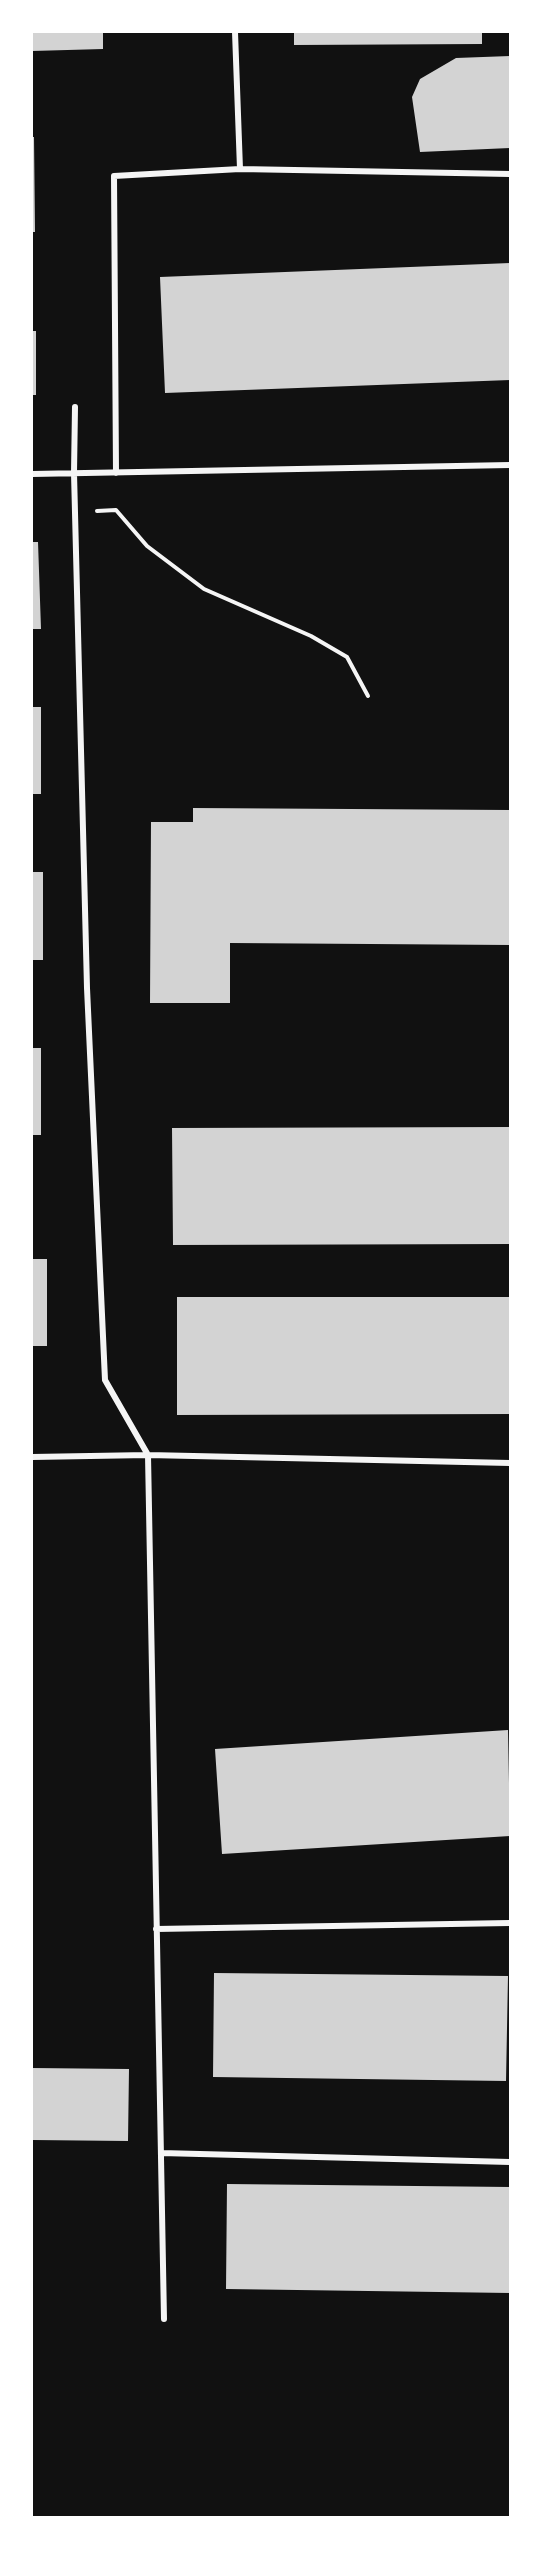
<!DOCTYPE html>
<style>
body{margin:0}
#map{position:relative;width:542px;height:2549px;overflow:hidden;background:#111;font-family:"Archivo Narrow",sans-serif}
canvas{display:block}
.frame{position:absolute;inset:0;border:33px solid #fff;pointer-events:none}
</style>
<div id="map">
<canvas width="542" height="2549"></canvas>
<div class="frame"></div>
</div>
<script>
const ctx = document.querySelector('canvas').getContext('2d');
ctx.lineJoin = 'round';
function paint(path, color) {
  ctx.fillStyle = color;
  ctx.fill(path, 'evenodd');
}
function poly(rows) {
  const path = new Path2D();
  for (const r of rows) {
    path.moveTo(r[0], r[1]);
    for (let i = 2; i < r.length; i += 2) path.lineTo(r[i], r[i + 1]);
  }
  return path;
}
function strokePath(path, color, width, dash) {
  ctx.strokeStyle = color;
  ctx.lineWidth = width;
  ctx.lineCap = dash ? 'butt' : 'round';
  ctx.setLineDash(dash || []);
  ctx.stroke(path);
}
const building = poly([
 [32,32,103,32,103,49,32,51],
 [294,32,482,32,482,44,294,45],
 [510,56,510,148,420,152,412,97,420,79,456,58],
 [32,137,34,137,35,232,32,232],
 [510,263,510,380,165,393,160,277],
 [32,331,36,331,36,395,32,395],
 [32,542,38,542,41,629,32,629],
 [32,707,41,707,41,794,32,794],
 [193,808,510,810,510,945,230,943,230,1003,150,1003,151,822,193,822],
 [32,872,43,872,43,960,32,960],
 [32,1048,41,1048,41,1135,32,1135],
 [510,1127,510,1244,173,1245,172,1128],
 [32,1259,47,1259,47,1346,32,1346],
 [177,1297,510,1297,510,1414,177,1415],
 [508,1730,510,1836,222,1854,215,1749],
 [214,1973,508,1976,506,2081,213,2077],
 [32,2068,129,2069,128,2141,32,2140],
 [227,2184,510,2187,510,2293,226,2289]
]);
const path = poly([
 [97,511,116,510,147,546,204,589,311,636,347,657,368,696]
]);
const minor = poly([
 [240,169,510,174],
 [75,407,74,473,87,988,105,1380,148,1455,164,2319],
 [116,473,114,176,240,169,235,32],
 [32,474,510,465],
 [32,1457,148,1455,510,1463],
 [156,1929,510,1923],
 [161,2153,510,2162]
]);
paint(building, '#d3d3d3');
strokePath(path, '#f5f5f5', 4);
strokePath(minor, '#f5f5f5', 6);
</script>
